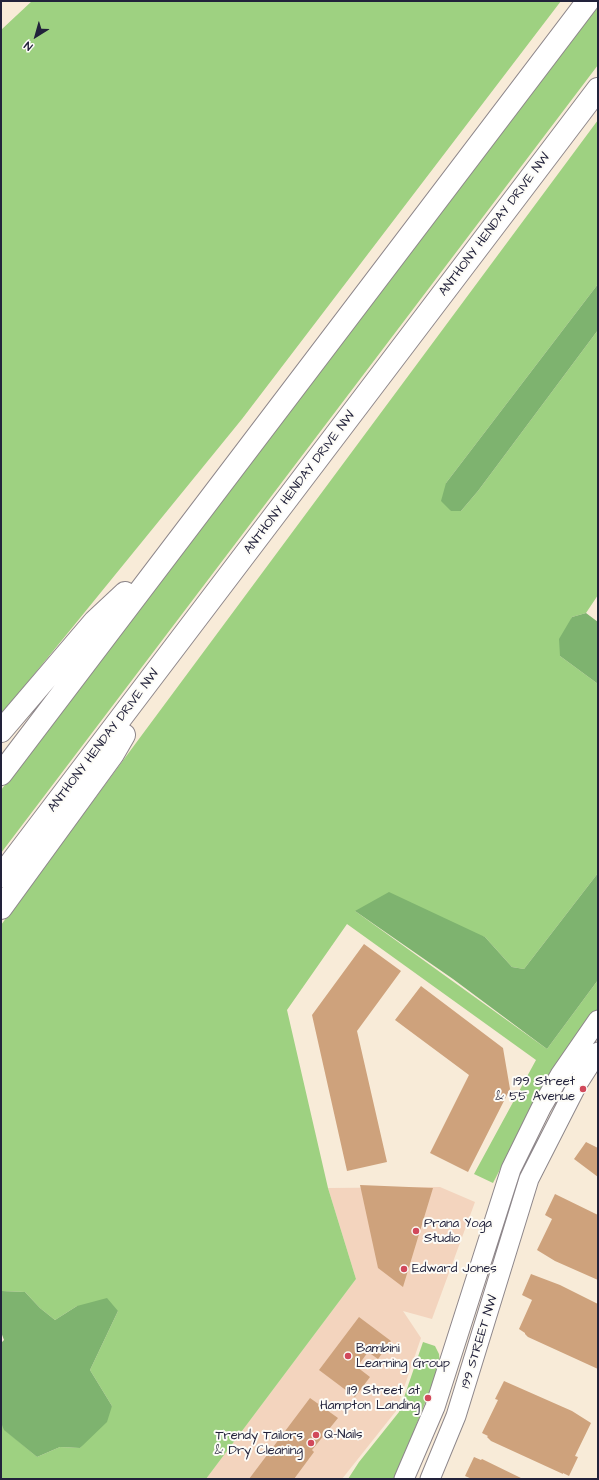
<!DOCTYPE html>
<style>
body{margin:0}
#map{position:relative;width:599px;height:1480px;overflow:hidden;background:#f8ebd8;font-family:"Architects Daughter",sans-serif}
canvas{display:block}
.frame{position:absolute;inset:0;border:2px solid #22223b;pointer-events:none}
.north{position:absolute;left:16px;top:16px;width:40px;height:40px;-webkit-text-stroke:3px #fdfcf7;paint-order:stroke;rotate:217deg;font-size:11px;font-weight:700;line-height:16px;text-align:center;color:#22223b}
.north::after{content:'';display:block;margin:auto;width:14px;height:18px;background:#22223b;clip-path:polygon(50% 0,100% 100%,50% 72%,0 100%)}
</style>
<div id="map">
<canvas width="599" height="1480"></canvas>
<div class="frame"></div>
<div class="north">N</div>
</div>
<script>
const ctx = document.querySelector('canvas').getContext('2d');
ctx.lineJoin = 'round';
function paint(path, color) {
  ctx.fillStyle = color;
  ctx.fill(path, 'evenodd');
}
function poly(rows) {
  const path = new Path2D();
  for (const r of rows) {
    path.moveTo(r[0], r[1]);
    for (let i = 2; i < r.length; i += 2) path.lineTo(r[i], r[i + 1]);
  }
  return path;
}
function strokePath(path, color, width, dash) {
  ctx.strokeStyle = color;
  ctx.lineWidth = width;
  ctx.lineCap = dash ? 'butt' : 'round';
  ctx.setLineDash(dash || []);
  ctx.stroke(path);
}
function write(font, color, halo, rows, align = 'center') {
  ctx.font = font + ' "Architects Daughter",sans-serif';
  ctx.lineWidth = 4;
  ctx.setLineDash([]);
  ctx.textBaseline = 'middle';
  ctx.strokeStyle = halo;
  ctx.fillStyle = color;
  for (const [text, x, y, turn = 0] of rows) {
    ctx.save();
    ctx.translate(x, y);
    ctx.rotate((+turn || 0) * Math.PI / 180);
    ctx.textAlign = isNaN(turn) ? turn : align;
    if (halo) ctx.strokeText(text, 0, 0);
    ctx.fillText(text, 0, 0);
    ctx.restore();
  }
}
const built = poly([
 [440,1187,475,1202,432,1319,403,1311,421,1338,396,1411,342,1479,206,1479,356,1279,328,1188]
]);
const green = poly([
 [32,1,561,1,242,419,1,715,1,30],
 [598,5,598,65,1,853,1,790],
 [598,120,598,284,446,483,451,511,461,511,478,491,598,330,598,595,586,613,572,617,560,656,598,684,598,873,524,969,512,967,485,937,355,911,547,1049,598,980,598,1009,541,1090,493,1183,474,1174,536,1060,347,924,287,1010,328,1188,356,1279,206,1479,1,1479,1,1423,5,1430,37,1457,60,1447,80,1448,112,1406,90,1370,118,1311,77,1306,55,1320,40,1308,25,1292,2,1291,1,1293,1,925],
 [423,1342,435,1346,439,1354,440,1365,395,1479,348,1479,359,1462,399,1412]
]);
const forest = poly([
 [598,284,598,330,478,491,461,511,451,511,441,501,446,483],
 [586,613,598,622,598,684,560,656,559,639,572,617],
 [598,873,598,980,547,1049,453,979,355,911,389,892,485,937,512,967,524,969],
 [2,1291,25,1292,40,1308,55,1320,77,1306,107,1298,118,1311,90,1370,112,1406,107,1422,80,1448,60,1447,37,1457,4,1430,1,1423,1,1343,4,1340,1,1332]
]);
const building = poly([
 [364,944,401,971,357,1031,387,1162,347,1171,312,1015],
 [421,986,503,1048,510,1089,468,1172,430,1153,469,1075,395,1020],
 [586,1142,598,1148,598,1177,574,1159],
 [360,1185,433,1188,403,1287,378,1268],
 [555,1194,598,1215,598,1280,555,1261,537,1250,552,1219,545,1215],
 [531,1274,560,1285,598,1304,598,1369,528,1337,525,1334,525,1333,519,1329,532,1300,522,1295],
 [359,1317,391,1341,378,1359,368,1352,357,1367,370,1377,355,1397,319,1370],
 [504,1381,572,1411,591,1423,575,1456,578,1457,569,1476,563,1473,563,1474,491,1441,487,1437,488,1436,482,1433,498,1400,495,1399],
 [310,1398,338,1418,312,1450,314,1452,294,1479,249,1479],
 [474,1457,481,1460,482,1459,523,1479,472,1479,465,1476]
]);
const secondary = poly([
 [404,1479,435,1407,511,1169,541,1108,560,1075,598,1020],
 [430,1479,456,1416,529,1179,578,1083,598,1052]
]);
const motorway = poly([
 [1,731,95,621,125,593],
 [1,774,588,1],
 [1,876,598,89],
 [1,908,113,754,124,735]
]);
const markers = [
 [583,1089,4,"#d1495b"],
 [416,1231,4,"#d1495b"],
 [404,1269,4,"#d1495b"],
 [348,1356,4,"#d1495b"],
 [428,1398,4,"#d1495b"],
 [316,1435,4,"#d1495b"],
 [311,1443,4,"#d1495b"]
];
const streetNames = [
 ["ANTHONY HENDAY DRIVE NW",495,225,-53],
 ["ANTHONY HENDAY DRIVE NW",300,483,-53],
 ["ANTHONY HENDAY DRIVE NW",104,741,-53],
 ["199 STREET NW",480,1342,-73]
];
const poiNames = [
 ["199 Street",575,1082,"right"],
 ["& 55 Avenue",575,1097,"right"],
 ["Prana Yoga",424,1224],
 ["Studio",424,1239],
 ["Edward Jones",412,1269],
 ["Bambini",356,1349],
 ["Learning Group",356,1364],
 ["119 Street at",420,1391,"right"],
 ["Hampton Landing",420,1406,"right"],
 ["Q-Nails",324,1435],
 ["Trendy Tailors",303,1436,"right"],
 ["& Dry Cleaning",303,1451,"right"]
];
paint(built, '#f3d4be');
paint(green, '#9ed181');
paint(forest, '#7eb36f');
paint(building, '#cea27c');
strokePath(secondary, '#8d868a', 21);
strokePath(motorway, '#8d868a', 24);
strokePath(secondary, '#fff', 19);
strokePath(motorway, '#fff', 22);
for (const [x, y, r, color] of markers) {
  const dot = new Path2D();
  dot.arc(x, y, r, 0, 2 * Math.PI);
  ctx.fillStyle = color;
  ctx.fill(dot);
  strokePath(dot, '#fdfcf7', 1.5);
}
write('13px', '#22223b', '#fdfcf7', streetNames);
write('13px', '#22223b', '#fdfcf7', poiNames, 'left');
</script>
